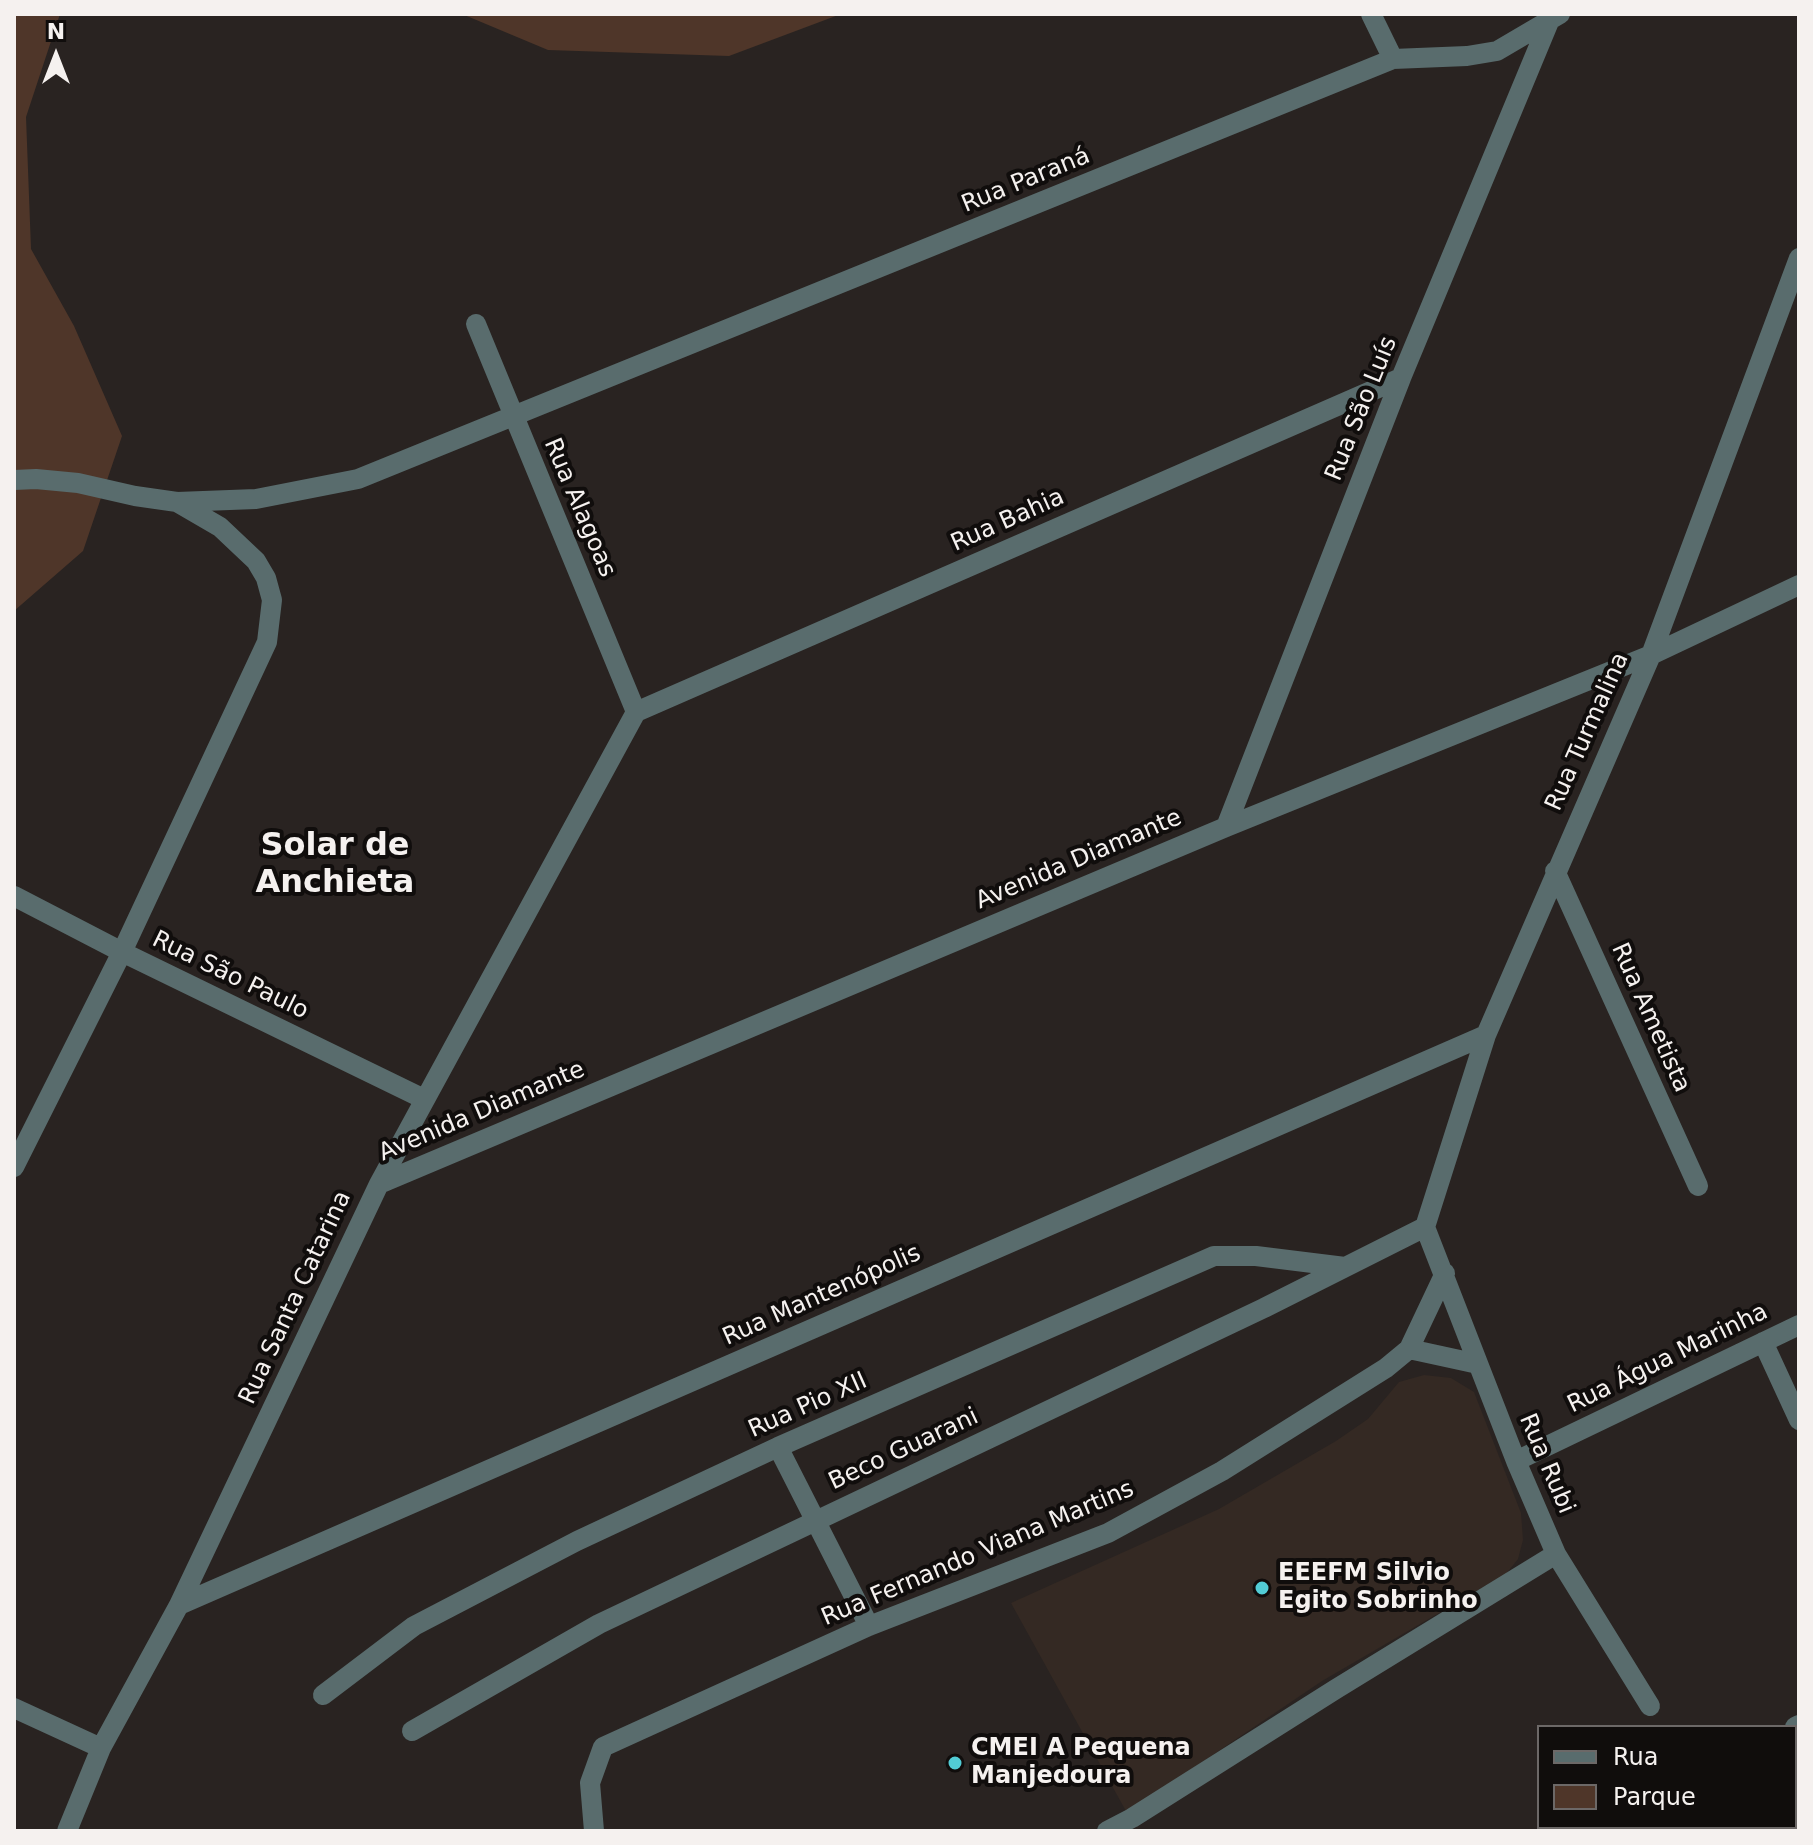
<!DOCTYPE html>
<meta charset="utf-8">
<style>
body{margin:0}
#map{position:relative;width:1813px;height:1845px;overflow:hidden;background:#292321;font-family:"DejaVu Sans",sans-serif}
canvas{display:block}
.frame{position:absolute;inset:0;border:16px solid #f5f1ef;pointer-events:none}
.legend{position:absolute;left:1537px;top:1725px;width:260px;height:104px;box-sizing:border-box;background:#100d0c;border:2px solid #6c6867;margin:0;padding:10px 14px;list-style:none;font-size:24px;color:#f5f1ef}
.legend li{display:flex;align-items:center;gap:16px;height:40px}
.legend b{width:40px;border:2px solid #6c6867}
.north{position:absolute;left:16px;top:16px;width:80px;height:80px;-webkit-text-stroke:6px #100d0c;paint-order:stroke;rotate:0deg;font-size:22px;font-weight:700;line-height:32px;text-align:center;color:#f5f1ef}
.north::after{content:'';display:block;margin:auto;width:28px;height:36px;background:#f5f1ef;clip-path:polygon(50% 0,100% 100%,50% 72%,0 100%)}
</style>
<div id="map">
<canvas width="1813" height="1845"></canvas>
<div class="frame"></div>
<ul class="legend">
<li><b style="height:10px;background:#596c6d"></b>Rua</li>
<li><b style="height:22px;background:#4f3629"></b>Parque</li>
</ul>
<div class="north">N</div>
</div>
<script>
const ctx = document.querySelector('canvas').getContext('2d');
ctx.lineJoin = 'round';
function paint(path, color) {
  ctx.fillStyle = color;
  ctx.fill(path, 'evenodd');
}
function poly(rows) {
  const path = new Path2D();
  for (const r of rows) {
    path.moveTo(r[0], r[1]);
    for (let i = 2; i < r.length; i += 2) path.lineTo(r[i], r[i + 1]);
  }
  return path;
}
function strokePath(path, color, width, dash) {
  ctx.strokeStyle = color;
  ctx.lineWidth = width;
  ctx.lineCap = dash ? 'butt' : 'round';
  ctx.setLineDash(dash || []);
  ctx.stroke(path);
}
function write(font, color, halo, rows, align = 'center') {
  ctx.font = font + ' "DejaVu Sans",sans-serif';
  ctx.lineWidth = 8;
  ctx.setLineDash([]);
  ctx.textBaseline = 'middle';
  ctx.strokeStyle = halo;
  ctx.fillStyle = color;
  for (const [text, x, y, turn = 0] of rows) {
    ctx.save();
    ctx.translate(x, y);
    ctx.rotate((+turn || 0) * Math.PI / 180);
    ctx.textAlign = isNaN(turn) ? turn : align;
    if (halo) ctx.strokeText(text, 0, 0);
    ctx.fillText(text, 0, 0);
    ctx.restore();
  }
}
const built = poly([
 [1424,1375,1451,1378,1474,1392,1521,1513,1523,1540,1518,1559,1506,1574,1322,1681,1127,1813,1011,1603,1219,1509,1336,1441,1368,1419,1399,1382]
]);
const green = poly([
 [14,14,60,14,26,117,31,249,74,326,122,436,83,551,14,611],
 [462,14,841,14,729,56,548,50]
]);
const minor = poly([
 [1371,14,1393,59],
 [476,324,636,712],
 [14,480,36,479,78,483,135,496,177,502,256,499,358,479,1393,59,1467,56,1497,51,1560,14],
 [636,712,1401,378],
 [1226,827,1401,378,1551,17],
 [1555,871,1698,1186],
 [14,896,122,952,424,1099],
 [14,1167,122,952,267,642,272,600,266,578,256,561,220,527,177,502],
 [379,1184,1226,827,1651,655,1799,585],
 [1425,1227,1486,1035,1651,655,1799,258],
 [1425,1227,1516,1461,1556,1554,1650,1706],
 [1763,1342,1799,1420],
 [1409,1349,1478,1364],
 [778,1447,869,1626],
 [1516,1461,1799,1325],
 [179,1605,1486,1035],
 [323,1695,414,1626,577,1541,778,1447,1214,1256,1256,1256,1345,1267],
 [14,1708,101,1748],
 [1795,1727,1799,1725],
 [412,1731,599,1624,1264,1308,1425,1227],
 [1714,1827,1715,1831],
 [67,1831,101,1748,179,1605,379,1184,636,712],
 [594,1831,590,1783,603,1747,869,1626,1108,1533,1222,1471,1386,1368,1409,1349,1445,1273],
 [1107,1831,1132,1818,1336,1689,1556,1554],
 [1564,1831,1573,1827]
]);
const markers = [
 [1262,1588,8,"#52ccd5"],
 [955,1763,8,"#52ccd5"]
];
const streetNames = [
 ["Rua Paraná",1026,181,-22],
 ["Rua São Luís",1362,409,-68],
 ["Rua Alagoas",579,508,67],
 ["Rua Bahia",1008,521,-24],
 ["Rua Turmalina",1588,732,-66],
 ["Avenida Diamante",1079,860,-23],
 ["Rua São Paulo",230,976,26],
 ["Rua Ametista",1650,1018,66],
 ["Avenida Diamante",482,1112,-23],
 ["Rua Mantenópolis",822,1296,-24],
 ["Rua Santa Catarina",296,1298,-65],
 ["Rua Água Marinha",1668,1359,-26],
 ["Rua Pio XII",808,1406,-24],
 ["Beco Guarani",904,1450,-25],
 ["Rua Rubi",1546,1464,67],
 ["Rua Fernando Viana Martins",978,1554,-23]
];
const poiNames = [
 ["EEEFM Silvio",1278,1574],
 ["Egito Sobrinho",1278,1602],
 ["CMEI A Pequena",971,1749],
 ["Manjedoura",971,1777]
];
const districtNames = [
 ["Solar de",335,847],
 ["Anchieta",335,884]
];
paint(built, '#342923');
paint(green, '#4f3629');
strokePath(minor, '#596c6d', 20);
for (const [x, y, r, color] of markers) {
  const dot = new Path2D();
  dot.arc(x, y, r, 0, 2 * Math.PI);
  ctx.fillStyle = color;
  ctx.fill(dot);
  strokePath(dot, '#100d0c', 3);
}
write('24px', '#f5f1ef', '#100d0c', streetNames);
write('bold 24px', '#f5f1ef', '#100d0c', poiNames, 'left');
write('bold 32px', '#f5f1ef', '#100d0c', districtNames);
</script>
